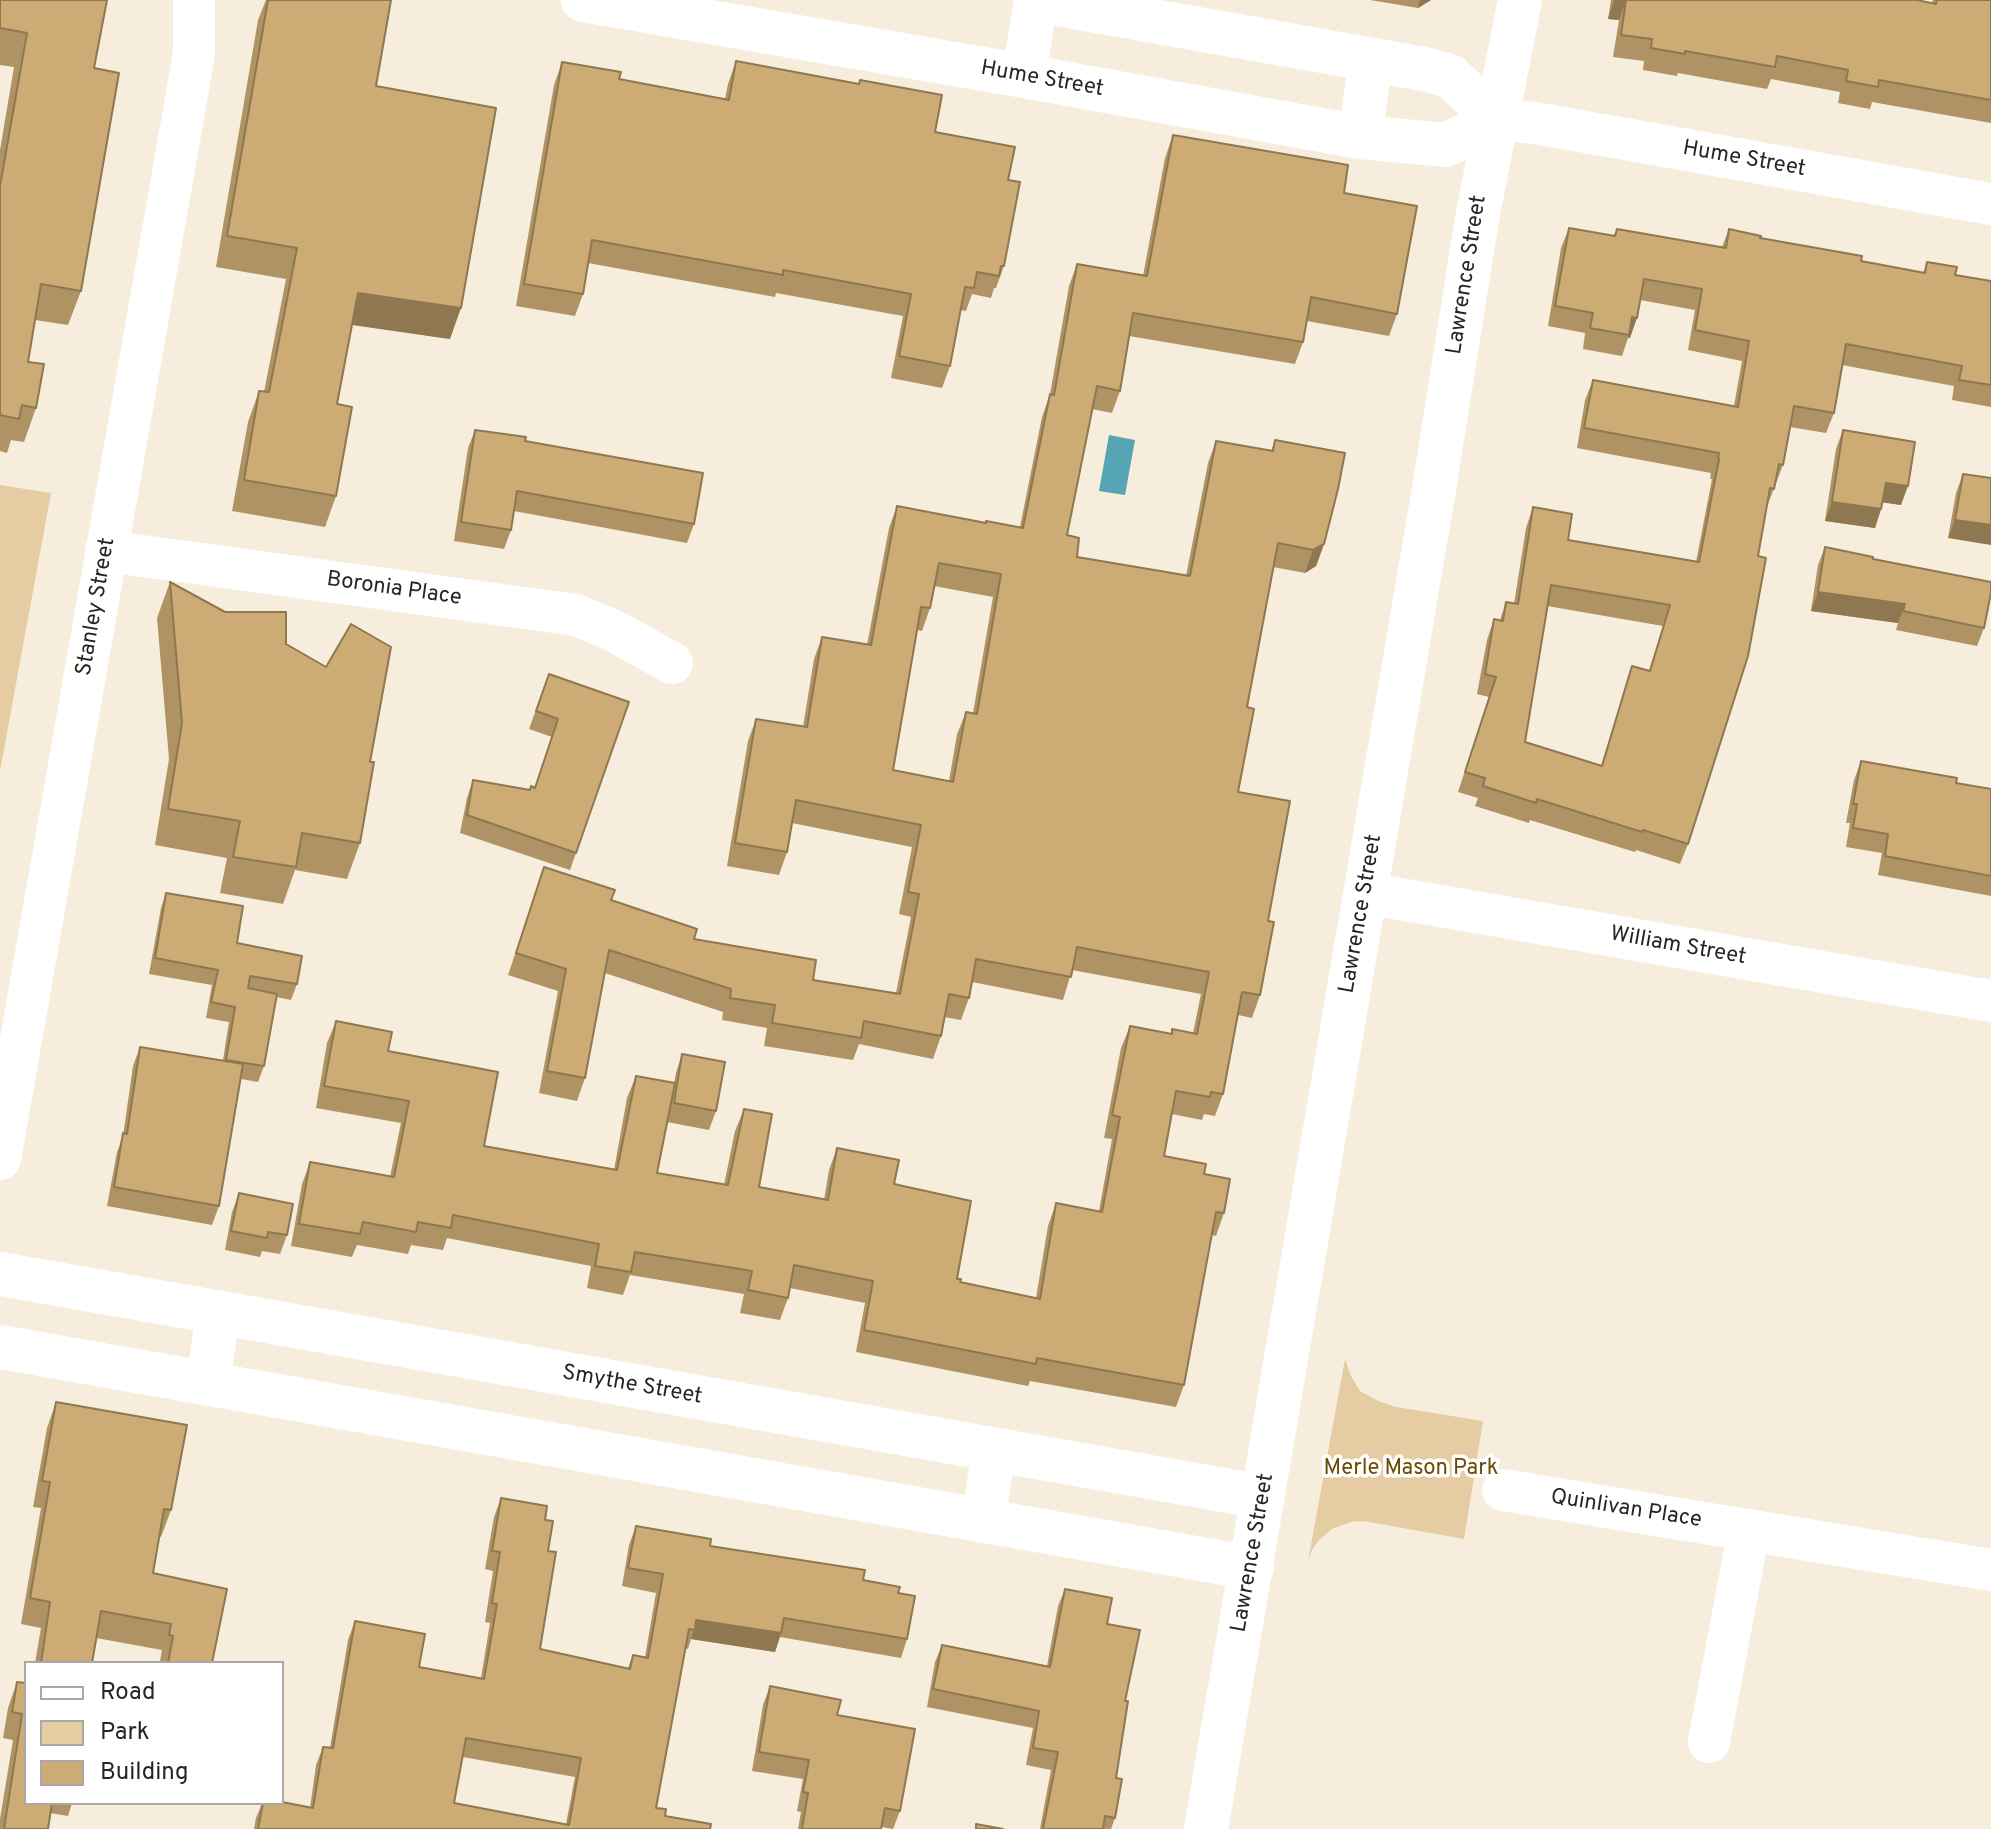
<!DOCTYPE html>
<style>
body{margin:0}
#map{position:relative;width:1991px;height:1829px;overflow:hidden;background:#f6eddd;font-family:Overpass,sans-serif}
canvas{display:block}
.legend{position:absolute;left:24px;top:1661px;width:260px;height:144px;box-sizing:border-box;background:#fff;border:2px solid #a9a8a5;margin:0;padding:10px 14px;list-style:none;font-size:24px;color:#28251f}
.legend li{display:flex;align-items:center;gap:16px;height:40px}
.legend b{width:40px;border:2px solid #a9a8a5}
</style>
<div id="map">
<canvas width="1991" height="1829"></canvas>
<ul class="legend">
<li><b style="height:10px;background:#fff"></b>Road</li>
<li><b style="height:22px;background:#e5cca3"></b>Park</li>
<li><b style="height:22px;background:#ccab74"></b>Building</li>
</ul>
</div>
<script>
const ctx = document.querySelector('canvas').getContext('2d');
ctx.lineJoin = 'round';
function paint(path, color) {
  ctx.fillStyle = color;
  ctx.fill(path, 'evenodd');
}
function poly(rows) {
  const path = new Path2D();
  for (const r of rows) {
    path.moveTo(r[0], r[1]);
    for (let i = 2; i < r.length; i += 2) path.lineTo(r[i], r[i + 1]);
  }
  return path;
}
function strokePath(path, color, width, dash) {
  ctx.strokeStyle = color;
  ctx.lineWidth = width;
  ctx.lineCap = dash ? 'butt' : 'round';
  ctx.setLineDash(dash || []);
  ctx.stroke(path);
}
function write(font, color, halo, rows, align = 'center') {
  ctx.font = font + ' Overpass,sans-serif';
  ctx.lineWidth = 7;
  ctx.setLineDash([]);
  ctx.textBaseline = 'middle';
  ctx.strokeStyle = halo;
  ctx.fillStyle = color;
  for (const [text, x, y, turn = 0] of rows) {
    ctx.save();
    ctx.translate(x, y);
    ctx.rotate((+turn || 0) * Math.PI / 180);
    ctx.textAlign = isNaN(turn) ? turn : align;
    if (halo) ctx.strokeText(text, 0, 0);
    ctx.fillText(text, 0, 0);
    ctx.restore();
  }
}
const green = poly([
 [0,485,51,493,0,771],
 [1345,1359,1351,1376,1360,1391,1378,1401,1396,1407,1483,1421,1464,1539,1364,1521,1351,1522,1332,1529,1319,1540,1312,1550,1308,1561]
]);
const water = poly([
 [1109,435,1135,440,1125,495,1099,491]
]);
const minor = poly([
 [1496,119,1535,123,1991,204],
 [106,551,576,615,614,631,672,663],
 [1365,893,1991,1001],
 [0,1159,194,54,194,0],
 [1503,1490,1991,1570],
 [1709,1742,1749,1530]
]);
const tertiary = poly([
 [583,0,1024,76,1360,137,1446,145,1496,119,1450,76,1424,69,1035,0],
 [1024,76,1036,0],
 [1360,137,1371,60],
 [0,1274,1263,1497],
 [0,1347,1252,1568],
 [208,1384,218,1313],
 [983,1521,994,1450]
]);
const secondary = poly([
 [1206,1829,1434,489,1477,219,1520,0]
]);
const wall = poly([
 [0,0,94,68,81,291,68,325,35,320,28,362,36,408,24,442,11,440,7,453,0,451,0,150,14,67,0,65],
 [266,0,391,0,376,86,450,339,352,325,337,404,336,496,325,527,232,511,248,422,259,391,264,392,286,279,216,267,258,20],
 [1370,0,1431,0,1418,8],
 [1611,0,1917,0,1932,3,1933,0,1991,0,1991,123,1872,102,1870,109,1838,103,1840,92,1771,79,1767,89,1678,73,1677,76,1643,70,1644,61,1613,57,1619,20,1608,19],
 [736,61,935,132,1008,180,1004,266,996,288,994,288,991,298,972,294,966,311,960,310,950,366,942,388,891,378,903,316,776,293,775,297,588,263,583,294,575,316,516,306,554,85,562,62,619,79,725,99,728,84],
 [1173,135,1344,193,1397,314,1389,336,1307,321,1303,342,1295,364,1129,336,1120,391,1112,413,1092,409,1067,535,1077,557,1186,576,1208,463,1216,441,1271,451,1275,440,1324,544,1316,566,1305,573,1273,567,1247,707,1238,792,1268,921,1260,995,1252,1018,1238,1015,1223,1094,1215,1116,1204,1114,1202,1120,1172,1114,1164,1156,1204,1174,1224,1213,1216,1236,1212,1235,1184,1385,1176,1407,1030,1381,1028,1386,856,1352,865,1303,790,1288,788,1298,780,1320,740,1313,744,1294,630,1275,623,1295,587,1288,591,1266,447,1238,443,1250,411,1245,408,1254,357,1245,352,1257,291,1246,302,1184,310,1162,390,1177,401,1123,316,1108,327,1043,336,1021,388,1051,484,1146,614,1170,627,1098,636,1076,674,1083,676,1073,682,1054,716,1111,709,1130,667,1122,657,1173,724,1185,735,1131,744,1109,759,1187,824,1200,829,1170,837,1148,894,1184,960,1282,1036,1298,1048,1226,1056,1203,1099,1211,1112,1139,1104,1138,1121,1048,1130,1026,1171,1034,1172,1029,1193,1033,1201,994,1072,970,1063,1000,972,982,969,998,961,1020,944,1017,941,1036,933,1059,859,1044,853,1060,764,1046,767,1028,722,1020,723,1012,605,973,585,1078,577,1101,539,1093,558,991,508,975,544,867,694,939,813,980,896,993,911,917,899,914,912,847,792,823,787,852,779,875,727,866,748,741,756,719,803,727,814,659,822,637,867,645,889,528,897,506,986,523,1020,527,1042,417,1050,394,1069,286,1077,264,1143,276,1165,158],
 [934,586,993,597,973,713,966,712,957,734,949,781,893,770,917,630,922,631,930,608],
 [1569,228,1614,236,1617,229,1722,247,1729,229,1760,238,1861,261,1923,273,1927,262,1955,275,1991,281,1991,407,1952,400,1954,386,1842,365,1834,413,1826,433,1790,427,1783,465,1766,509,1688,844,1680,864,1636,850,1635,852,1530,820,1529,823,1475,806,1478,798,1458,792,1489,697,1477,694,1487,640,1494,619,1500,620,1506,602,1514,604,1526,528,1533,507,1568,540,1696,562,1712,479,1710,479,1711,473,1577,448,1585,400,1593,380,1734,406,1742,361,1688,350,1695,310,1640,300,1630,338,1628,338,1622,356,1583,349,1585,333,1548,326,1561,248],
 [1547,606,1663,626,1649,671,1632,666,1601,766,1525,742],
 [475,430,525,441,694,524,687,543,514,511,511,530,504,549,454,541,468,448],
 [1843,430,1901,505,1883,502,1875,528,1825,521,1836,449],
 [1963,474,1991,478,1948,538,1956,493],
 [1825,547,1873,559,1984,628,1977,646,1896,630,1898,623,1811,611,1818,565],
 [170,582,225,612,286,644,370,762,360,843,347,879,295,870,283,904,220,893,227,858,155,845,169,759,157,618],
 [549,674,629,702,570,870,460,833,467,798,473,780,530,790,535,788,552,737,529,729],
 [1861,761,1956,783,1991,789,1991,896,1878,875,1882,853,1846,847,1850,823,1846,823,1854,780],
 [166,893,237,943,297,984,291,1000,276,997,264,1066,258,1082,241,1079,219,1206,212,1225,107,1206,117,1152,123,1136,133,1066,140,1047,223,1060,229,1022,206,1018,212,985,149,974,161,908],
 [239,1193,287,1235,280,1254,262,1251,260,1257,225,1250,232,1212],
 [56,1402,171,1510,161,1537,159,1536,153,1573,212,1663,163,1663,160,1661,162,1650,96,1638,92,1663,35,1663,41,1628,21,1624,41,1508,33,1507,47,1428],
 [501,1498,545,1520,548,1551,540,1649,628,1668,633,1655,645,1657,656,1593,622,1586,629,1545,636,1526,710,1546,863,1580,898,1593,907,1639,901,1658,780,1637,775,1652,691,1639,688,1649,685,1648,656,1808,665,1816,710,1829,254,1829,256,1818,262,1803,282,1803,310,1808,316,1765,323,1747,330,1748,348,1640,355,1621,419,1667,481,1678,490,1623,485,1622,493,1571,485,1569,494,1517],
 [463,1757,575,1777,566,1824,454,1803],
 [1065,1589,1107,1624,1125,1701,1116,1778,1115,1818,1111,1829,1040,1829,1051,1770,1026,1765,1033,1728,927,1707,935,1662,942,1645,1047,1666,1058,1606],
 [17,1682,26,1683,26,1803,72,1803,68,1816,50,1813,48,1829,0,1829,0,1819,13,1740,3,1738,8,1708],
 [770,1686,837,1715,900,1811,893,1829,882,1827,881,1829,798,1829,801,1812,797,1811,803,1779,752,1771,763,1705]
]);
const shadedWall = poly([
 [1420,0,1431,0,1418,8],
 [1614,0,1626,0,1619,20,1608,19],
 [358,293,461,308,450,339,347,324],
 [1632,317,1637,318,1630,338,1628,338],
 [1886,483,1908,486,1901,505,1879,502],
 [1832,502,1881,509,1875,528,1825,521],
 [1955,520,1991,525,1991,545,1948,538],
 [1324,544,1316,566,1305,573,1313,550],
 [1818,592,1905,604,1898,623,1811,611],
 [696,1620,781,1633,775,1652,691,1639]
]);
const building = poly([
 [0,0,107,0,94,68,119,73,81,291,41,284,28,362,44,364,36,408,22,405,19,419,0,415,0,186,27,33,0,28,0,0],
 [268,0,391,0,376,86,496,108,461,308,358,293,337,404,352,407,336,496,244,480,259,391,269,392,297,248,227,236,268,0],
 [1626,0,1917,0,1936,4,1937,0,1991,0,1991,100,1879,80,1878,87,1846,81,1848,70,1777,56,1775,67,1685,51,1685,54,1651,48,1652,39,1621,35,1626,0],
 [736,61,859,84,860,80,942,95,935,132,1015,147,1008,180,1020,182,1004,266,1001,266,999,276,977,272,974,288,965,287,950,366,899,356,911,294,783,270,783,275,592,240,583,294,524,284,562,62,621,72,619,79,729,100,736,61],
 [1173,135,1348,165,1344,193,1417,206,1397,314,1311,297,1303,342,1133,313,1120,391,1097,386,1067,535,1079,538,1077,557,1190,576,1216,441,1273,451,1275,440,1345,453,1338,489,1324,544,1313,550,1278,543,1247,707,1254,709,1238,792,1290,801,1268,921,1274,922,1260,995,1242,992,1223,1094,1211,1092,1210,1097,1176,1091,1164,1156,1206,1164,1204,1174,1230,1179,1224,1213,1216,1212,1184,1385,1037,1358,1036,1364,864,1330,873,1281,794,1265,788,1298,748,1290,752,1271,635,1252,631,1272,595,1266,599,1244,453,1215,451,1228,418,1222,416,1232,363,1222,360,1234,299,1224,310,1162,394,1177,409,1101,324,1086,336,1021,392,1032,388,1051,498,1072,484,1146,617,1170,636,1076,675,1083,657,1173,728,1185,744,1109,772,1114,759,1187,828,1200,837,1148,899,1160,894,1184,971,1201,957,1279,961,1279,960,1282,1040,1299,1056,1203,1102,1212,1120,1117,1112,1115,1130,1026,1172,1034,1172,1029,1197,1034,1209,972,1077,947,1071,977,976,959,969,998,949,994,941,1036,864,1021,861,1038,772,1023,775,1005,730,998,731,989,609,950,585,1078,547,1071,566,969,516,953,544,867,615,890,611,900,697,929,694,939,816,960,813,980,900,994,919,894,908,892,921,825,796,800,787,852,735,843,756,719,807,727,822,637,871,645,897,506,986,523,986,521,1023,528,1050,394,1054,395,1077,264,1147,276,1173,135],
 [939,563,1001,574,977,714,966,712,953,782,893,770,921,607,930,608,939,563],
 [1569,228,1615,236,1617,229,1726,248,1729,229,1761,236,1760,238,1862,256,1861,261,1925,273,1927,262,1957,267,1955,275,1991,281,1991,385,1959,380,1962,366,1846,344,1834,413,1794,406,1783,465,1779,464,1774,489,1770,488,1758,556,1766,558,1748,656,1688,844,1643,830,1642,832,1537,799,1536,803,1483,786,1485,778,1465,772,1496,677,1485,674,1494,619,1503,621,1506,602,1518,604,1533,507,1572,514,1568,540,1699,562,1719,459,1718,458,1719,453,1584,428,1593,380,1738,407,1749,341,1695,330,1702,289,1644,279,1637,318,1632,317,1629,335,1590,328,1593,313,1555,306,1569,228],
 [1551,585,1670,605,1650,671,1632,666,1602,766,1525,742,1551,585],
 [475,430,526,437,525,441,703,473,694,524,517,491,511,530,461,522,475,430],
 [1843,430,1915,442,1908,486,1886,483,1881,509,1832,502,1843,430],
 [1963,474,1991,478,1991,525,1955,520,1963,474],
 [1825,547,1873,557,1873,559,1991,582,1991,593,1984,628,1903,611,1905,604,1818,592,1825,547],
 [170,582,225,612,286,612,286,644,326,667,351,624,391,647,370,762,374,762,360,843,302,833,296,867,233,857,240,821,168,809,182,723,170,582],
 [549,674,629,702,576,853,467,815,473,780,530,790,531,786,535,788,558,719,536,711,549,674],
 [1861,761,1957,778,1956,783,1991,789,1991,876,1885,856,1888,834,1853,828,1857,804,1853,804,1861,761],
 [166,893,243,906,237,943,302,956,297,984,250,976,248,988,277,994,264,1066,226,1060,235,1007,211,1002,218,970,155,958,166,893],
 [140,1047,243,1064,219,1206,114,1187,123,1133,127,1134,140,1047],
 [682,1054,725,1062,716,1111,674,1103,682,1054],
 [239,1193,293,1204,287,1235,268,1232,267,1238,231,1231,239,1193],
 [56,1402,187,1425,171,1510,164,1509,153,1573,227,1589,212,1663,168,1663,173,1636,169,1635,171,1624,101,1611,92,1663,41,1663,50,1602,30,1598,50,1482,42,1481,56,1402],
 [501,1498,547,1506,545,1520,553,1521,548,1551,556,1552,540,1649,630,1669,633,1655,648,1658,663,1574,628,1568,636,1526,711,1539,710,1546,865,1570,863,1580,900,1587,898,1593,915,1596,907,1639,784,1618,781,1633,696,1620,695,1630,689,1629,656,1808,666,1809,665,1816,711,1824,710,1829,258,1829,263,1803,282,1802,313,1808,323,1747,333,1748,355,1621,425,1634,419,1667,484,1679,497,1604,492,1603,500,1552,492,1551,501,1498],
 [466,1738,581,1758,569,1825,454,1803,466,1738],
 [1065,1589,1112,1598,1107,1624,1140,1630,1125,1701,1128,1701,1116,1778,1122,1779,1115,1818,1105,1816,1103,1829,1043,1829,1058,1752,1033,1748,1039,1711,933,1689,942,1645,1050,1667,1065,1589],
 [17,1682,26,1683,26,1803,52,1803,48,1829,4,1829,22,1714,12,1712,17,1682],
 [770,1686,841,1700,837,1715,915,1729,900,1811,885,1808,881,1829,802,1829,808,1793,803,1792,809,1760,759,1752,770,1686],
 [976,1824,1003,1829,976,1829,976,1824]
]);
const streetNames = [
 ["Hume Street",1042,80,10],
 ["Hume Street",1744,160,10],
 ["Lawrence Street",1468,275,-81],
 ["Boronia Place",394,590,8],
 ["Stanley Street",97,607,-80],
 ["Lawrence Street",1362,914,-80],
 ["William Street",1678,947,10],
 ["Smythe Street",632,1386,10],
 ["Quinlivan Place",1626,1510,9],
 ["Lawrence Street",1254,1553,-80]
];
const parkNames = [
 ["Merle Mason Park",1411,1470]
];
paint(green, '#e5cca3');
paint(water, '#55a5b5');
strokePath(minor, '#fff', 42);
strokePath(tertiary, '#fff', 44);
strokePath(secondary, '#fff', 44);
paint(wall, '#af9364');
paint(shadedWall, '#8f7851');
paint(building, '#ccab74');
strokePath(building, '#8f7851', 2);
write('22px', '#28251f', '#fff', streetNames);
write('22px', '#6b4b01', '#fff', parkNames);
</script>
